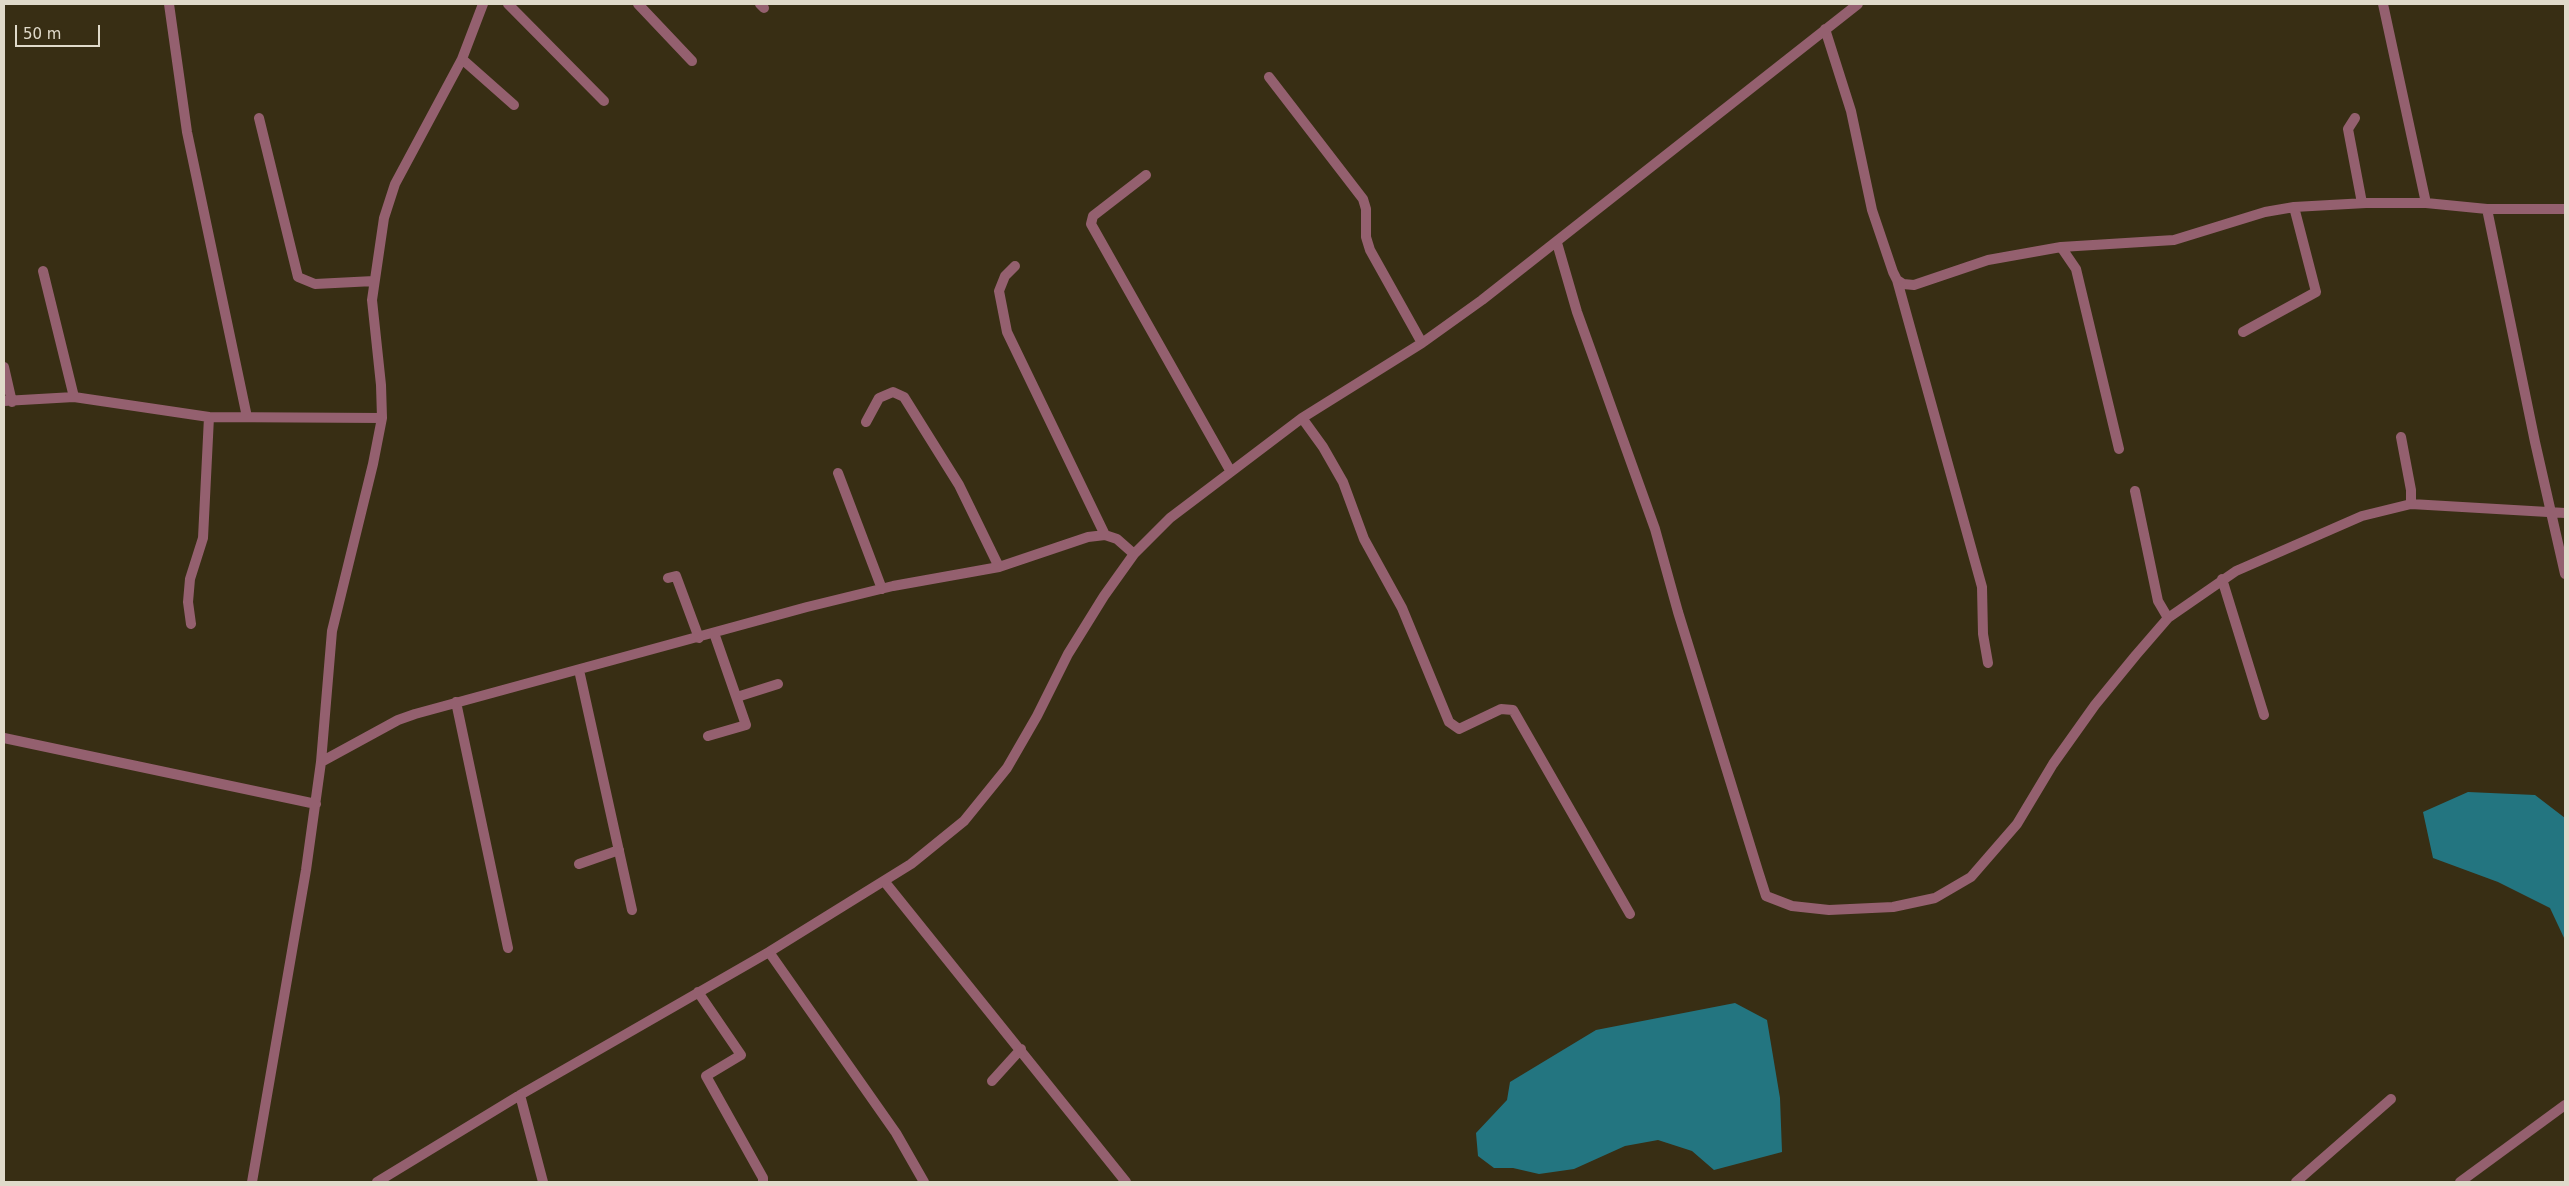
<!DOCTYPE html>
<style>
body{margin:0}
#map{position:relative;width:2569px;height:1186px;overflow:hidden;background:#382e14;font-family:"DejaVu Sans",sans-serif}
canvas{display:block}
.frame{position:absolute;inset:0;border:5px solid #e0daca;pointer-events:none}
.scale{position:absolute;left:15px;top:25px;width:85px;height:22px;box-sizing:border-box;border:2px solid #e0daca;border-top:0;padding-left:6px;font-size:15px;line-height:18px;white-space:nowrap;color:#e0daca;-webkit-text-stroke:4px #382e14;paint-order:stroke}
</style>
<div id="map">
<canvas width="2569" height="1186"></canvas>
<div class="frame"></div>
<div class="scale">50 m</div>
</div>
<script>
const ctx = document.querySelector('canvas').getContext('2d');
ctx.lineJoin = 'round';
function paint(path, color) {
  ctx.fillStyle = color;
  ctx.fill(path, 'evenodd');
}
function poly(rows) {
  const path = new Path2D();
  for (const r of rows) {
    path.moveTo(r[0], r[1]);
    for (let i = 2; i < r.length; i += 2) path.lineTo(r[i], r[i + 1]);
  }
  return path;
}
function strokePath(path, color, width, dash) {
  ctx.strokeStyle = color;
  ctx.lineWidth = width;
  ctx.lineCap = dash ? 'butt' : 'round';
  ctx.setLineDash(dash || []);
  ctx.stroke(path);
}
const water = poly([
 [2468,792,2535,795,2565,818,2565,940,2550,908,2498,882,2433,858,2423,812],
 [1735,1003,1767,1020,1780,1098,1782,1152,1714,1170,1692,1151,1658,1140,1625,1146,1574,1169,1539,1174,1513,1168,1494,1168,1478,1156,1476,1133,1507,1100,1510,1082,1596,1030]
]);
const minor = poly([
 [169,4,187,132,247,417],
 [508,4,604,101],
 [638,4,692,61],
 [760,4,764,8],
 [2383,4,2426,203],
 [1825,29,1851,111,1872,210,1893,272,1897,280,1903,284,1914,285,1988,260,2061,247,2174,240,2265,212,2294,207,2366,203,2426,203,2487,209,2565,209],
 [462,59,514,105],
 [1269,77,1363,199,1366,209,1366,237,1370,250,1422,343],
 [259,118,298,277,315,284,374,281],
 [2355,118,2348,129,2362,203],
 [1146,175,1093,216,1091,224,1231,472],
 [2487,209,2535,442,2565,574],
 [1557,243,1577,312,1655,529,1678,612,1758,871,1766,896,1792,906,1829,910,1893,907,1935,898,1971,877,2017,824,2053,764,2095,705,2136,655,2168,618,2236,571,2362,516,2411,504,2565,513],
 [2061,247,2076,269,2119,449],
 [1015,266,1005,276,999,291,1007,332,1105,535],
 [43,271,74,397],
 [1897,280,1982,587,1983,634,1988,663],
 [2243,332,2316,292,2294,207],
 [4,367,12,402],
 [4,401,74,397,209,417],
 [1302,418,1323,447,1343,482,1364,539,1402,608,1449,722,1459,729,1501,709,1513,710,1630,914],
 [866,422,879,398,893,392,904,397,959,485,999,567],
 [2401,437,2411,490,2411,504],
 [838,473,882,589],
 [2135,491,2158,601,2168,618],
 [668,578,676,576,699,638],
 [2222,579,2264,715],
 [191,624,188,602,190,579,203,538,209,417,382,418],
 [579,670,632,910],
 [737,697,778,684],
 [456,702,508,948],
 [708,736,746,725,714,633],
 [4,738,316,804],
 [321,762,398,720,415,714,807,607,893,586,999,567,1088,537,1105,535,1117,539,1134,554],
 [579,864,619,850],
 [884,881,1126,1182],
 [769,952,896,1133,924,1182],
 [698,992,741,1055,706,1076,763,1178,763,1182],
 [992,1081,1021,1049],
 [520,1095,543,1182],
 [252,1182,306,870,321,762,332,631,373,464,382,418,381,385,372,300,384,218,395,184,462,59,483,4],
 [377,1182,520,1095,769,952,911,864,964,821,1007,768,1037,716,1068,654,1104,596,1134,554,1170,518,1302,418,1422,343,1482,300,1858,4],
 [2296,1182,2391,1099]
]);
const tertiary = poly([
 [2460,1182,2565,1105]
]);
paint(water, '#237580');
strokePath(minor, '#94606f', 10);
strokePath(tertiary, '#94606f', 10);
</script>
